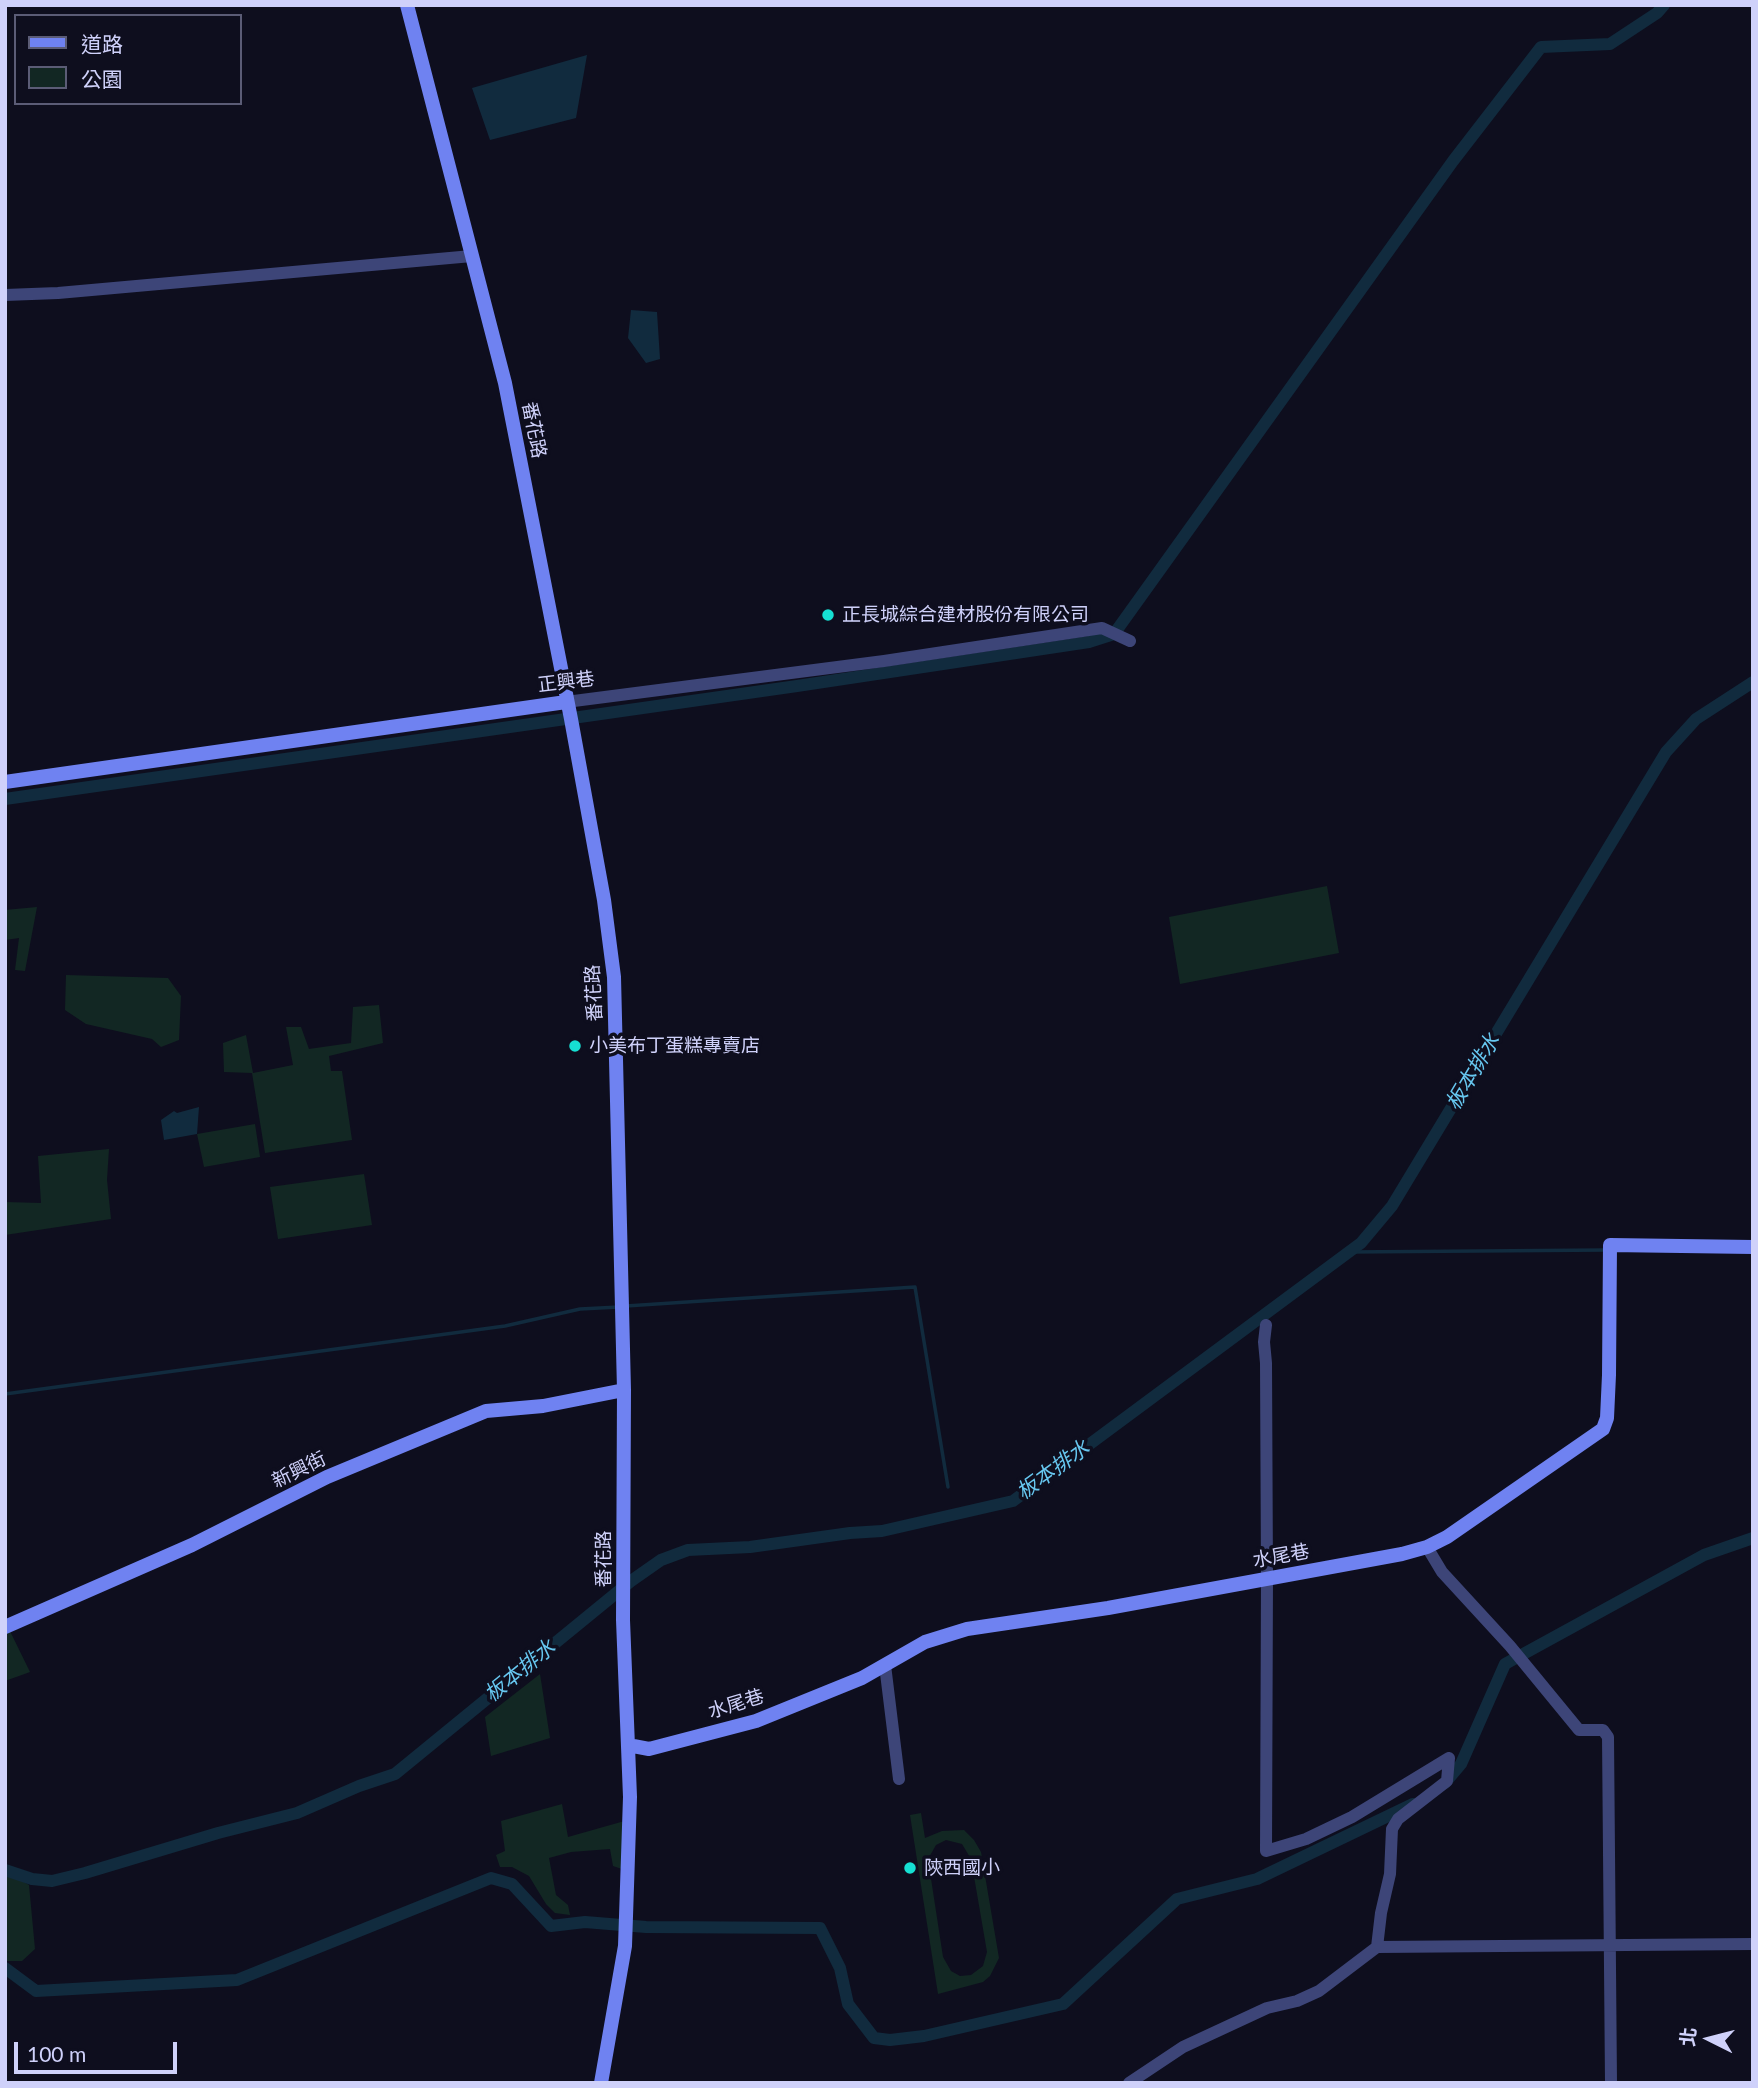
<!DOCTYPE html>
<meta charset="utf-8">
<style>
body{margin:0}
#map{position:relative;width:1758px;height:2088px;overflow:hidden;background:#0e0e1e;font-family:Lato,"Noto Sans TC",sans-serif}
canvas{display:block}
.frame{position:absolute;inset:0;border:7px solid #cfd1fa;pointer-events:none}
.legend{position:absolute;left:14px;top:14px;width:228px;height:91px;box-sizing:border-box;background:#0e0e1e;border:2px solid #5b5c76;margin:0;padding:9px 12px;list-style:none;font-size:21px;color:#cfd1fa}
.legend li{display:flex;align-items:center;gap:14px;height:35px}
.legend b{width:35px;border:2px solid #5b5c76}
.north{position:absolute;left:1674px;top:2004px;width:70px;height:70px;-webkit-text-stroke:5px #0e0e1e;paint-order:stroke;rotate:276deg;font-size:19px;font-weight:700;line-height:28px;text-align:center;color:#cfd1fa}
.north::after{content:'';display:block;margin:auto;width:24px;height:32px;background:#cfd1fa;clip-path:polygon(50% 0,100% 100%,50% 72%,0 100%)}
.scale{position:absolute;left:14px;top:2042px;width:163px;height:32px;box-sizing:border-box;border:4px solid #cfd1fa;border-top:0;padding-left:9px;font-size:21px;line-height:24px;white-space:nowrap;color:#cfd1fa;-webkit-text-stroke:5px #0e0e1e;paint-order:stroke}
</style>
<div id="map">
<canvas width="1758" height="2088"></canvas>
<div class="frame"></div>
<ul class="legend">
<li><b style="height:9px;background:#6f82f1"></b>道路</li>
<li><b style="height:19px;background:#122723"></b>公園</li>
</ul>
<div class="north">北</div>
<div class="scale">100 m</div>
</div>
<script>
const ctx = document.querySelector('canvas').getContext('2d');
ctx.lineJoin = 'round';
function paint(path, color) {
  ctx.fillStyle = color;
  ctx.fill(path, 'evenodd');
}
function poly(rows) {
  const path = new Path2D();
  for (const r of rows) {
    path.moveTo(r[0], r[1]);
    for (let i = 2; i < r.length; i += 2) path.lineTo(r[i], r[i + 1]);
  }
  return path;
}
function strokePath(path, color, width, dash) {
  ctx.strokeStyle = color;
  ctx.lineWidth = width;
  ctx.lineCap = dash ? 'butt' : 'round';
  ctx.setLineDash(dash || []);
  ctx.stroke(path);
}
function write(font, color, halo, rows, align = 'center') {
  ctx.font = font + ' Lato,"Noto Sans TC",sans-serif';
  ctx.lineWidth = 7;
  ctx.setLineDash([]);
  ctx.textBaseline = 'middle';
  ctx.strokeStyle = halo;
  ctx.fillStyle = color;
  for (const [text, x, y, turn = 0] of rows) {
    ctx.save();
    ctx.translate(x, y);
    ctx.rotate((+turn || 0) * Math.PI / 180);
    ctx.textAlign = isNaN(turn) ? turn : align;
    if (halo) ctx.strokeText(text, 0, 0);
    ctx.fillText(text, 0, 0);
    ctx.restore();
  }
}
const green = poly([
 [1327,886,1339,953,1180,984,1169,917],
 [37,907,25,971,15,970,19,938,5,940,5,910],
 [66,975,168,978,181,996,179,1040,161,1047,152,1039,86,1024,65,1010],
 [379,1005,383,1043,329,1056,331,1071,342,1071,352,1140,265,1153,252,1073,224,1072,223,1043,246,1035,253,1073,293,1065,286,1027,301,1027,309,1049,351,1043,353,1007],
 [255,1124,260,1157,204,1167,197,1134],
 [109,1149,107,1180,111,1219,5,1235,5,1202,41,1203,38,1156],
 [364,1174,372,1225,278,1239,270,1187],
 [7,1625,30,1672,5,1681,5,1626],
 [540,1674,550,1738,491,1756,485,1717],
 [562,1804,568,1837,628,1820,625,1870,613,1866,610,1849,571,1852,549,1858,556,1895,568,1905,570,1915,555,1913,546,1904,529,1876,512,1867,500,1867,496,1855,505,1851,501,1821],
 [921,1813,925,1838,942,1831,964,1830,974,1840,981,1852,999,1958,990,1976,983,1982,938,1994,910,1815],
 [946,1840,962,1844,971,1859,987,1952,983,1966,971,1975,960,1976,951,1971,943,1957,928,1859,936,1845],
 [5,1870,29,1885,35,1949,22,1961,7,1961,5,1955]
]);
const water = poly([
 [587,55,576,118,490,140,472,88],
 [631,310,657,312,660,359,646,363,628,338],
 [199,1107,197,1134,164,1140,161,1120,174,1111,177,1113]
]);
const stream = poly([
 [1348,1252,1607,1250],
 [626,1306,915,1287,948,1487],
 [5,1394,505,1326,580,1309,619,1307]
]);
const canal = poly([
 [5,799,797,686,1089,642,1114,634,1453,161,1541,47,1610,44,1657,13,1664,5],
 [1445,1783,1461,1764,1505,1664,1704,1555,1753,1538],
 [5,1870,32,1879,52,1881,85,1873,218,1833,297,1813,359,1786,395,1774,631,1581,661,1560,688,1550,750,1547,850,1533,882,1531,1013,1501,1361,1243,1392,1206,1666,752,1696,719,1753,682],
 [5,1968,36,1991,237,1980,491,1878,512,1884,551,1926,585,1922,646,1927,820,1928,840,1968,848,2004,874,2038,890,2040,924,2036,1063,2004,1177,1899,1257,1879,1413,1804]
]);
const street = poly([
 [5,295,58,293,472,256],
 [566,702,884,661,1102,628,1130,641],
 [1266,1325,1264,1342,1266,1363,1267,1578,1266,1851,1306,1839,1352,1817,1449,1758],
 [1427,1547,1442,1572,1510,1646,1579,1730,1603,1730,1608,1737,1611,2083],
 [885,1665,899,1779],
 [1377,1947,1753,1944],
 [1129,2083,1183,2047,1267,2008,1297,2001,1319,1991,1377,1947,1381,1913,1390,1874,1392,1829,1398,1819,1447,1781,1449,1758]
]);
const secondary = poly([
 [407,5,505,383,571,719,604,900,614,977,624,1390,623,1620,630,1797,625,1946,601,2083],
 [5,782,566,702],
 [5,1627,192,1545,327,1477,486,1411,543,1406,624,1390],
 [628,1745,649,1749,756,1721,862,1678,925,1642,967,1629,1108,1608,1402,1554,1427,1547,1447,1537,1603,1429,1607,1418,1609,1375,1610,1245,1753,1247]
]);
const markers = [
 [828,615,7,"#16e0d3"],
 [575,1046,7,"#16e0d3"],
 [910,1868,7,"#16e0d3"]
];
const streetNames = [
 ["番花路",534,430,79],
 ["正興巷",566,682,-7],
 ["番花路",594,993,-93],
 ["新興街",299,1470,-26],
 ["水尾巷",1281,1556,-10],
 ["番花路",604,1559,-90],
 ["水尾巷",736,1704,-17]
];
const poiNames = [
 ["正長城綜合建材股份有限公司",842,615],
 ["小美布丁蛋糕專賣店",589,1046],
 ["陝西國小",924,1868]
];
const waterNames = [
 ["板本排水",1473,1072,-59],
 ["板本排水",1053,1470,-36],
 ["板本排水",520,1671,-39]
];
paint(green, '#122723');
paint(water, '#112b3e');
strokePath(stream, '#112b3e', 3.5);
strokePath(canal, '#112b3e', 12);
strokePath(street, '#3d4578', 12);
strokePath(secondary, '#6f82f1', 14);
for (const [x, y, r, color] of markers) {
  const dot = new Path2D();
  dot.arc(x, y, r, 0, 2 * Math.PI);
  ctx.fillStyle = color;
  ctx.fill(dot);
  strokePath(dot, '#0e0e1e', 2.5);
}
write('19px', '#cfd1fa', '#0e0e1e', streetNames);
write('19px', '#cfd1fa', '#0e0e1e', poiNames, 'left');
write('italic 21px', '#67c7f0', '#0e0e1e', waterNames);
</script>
